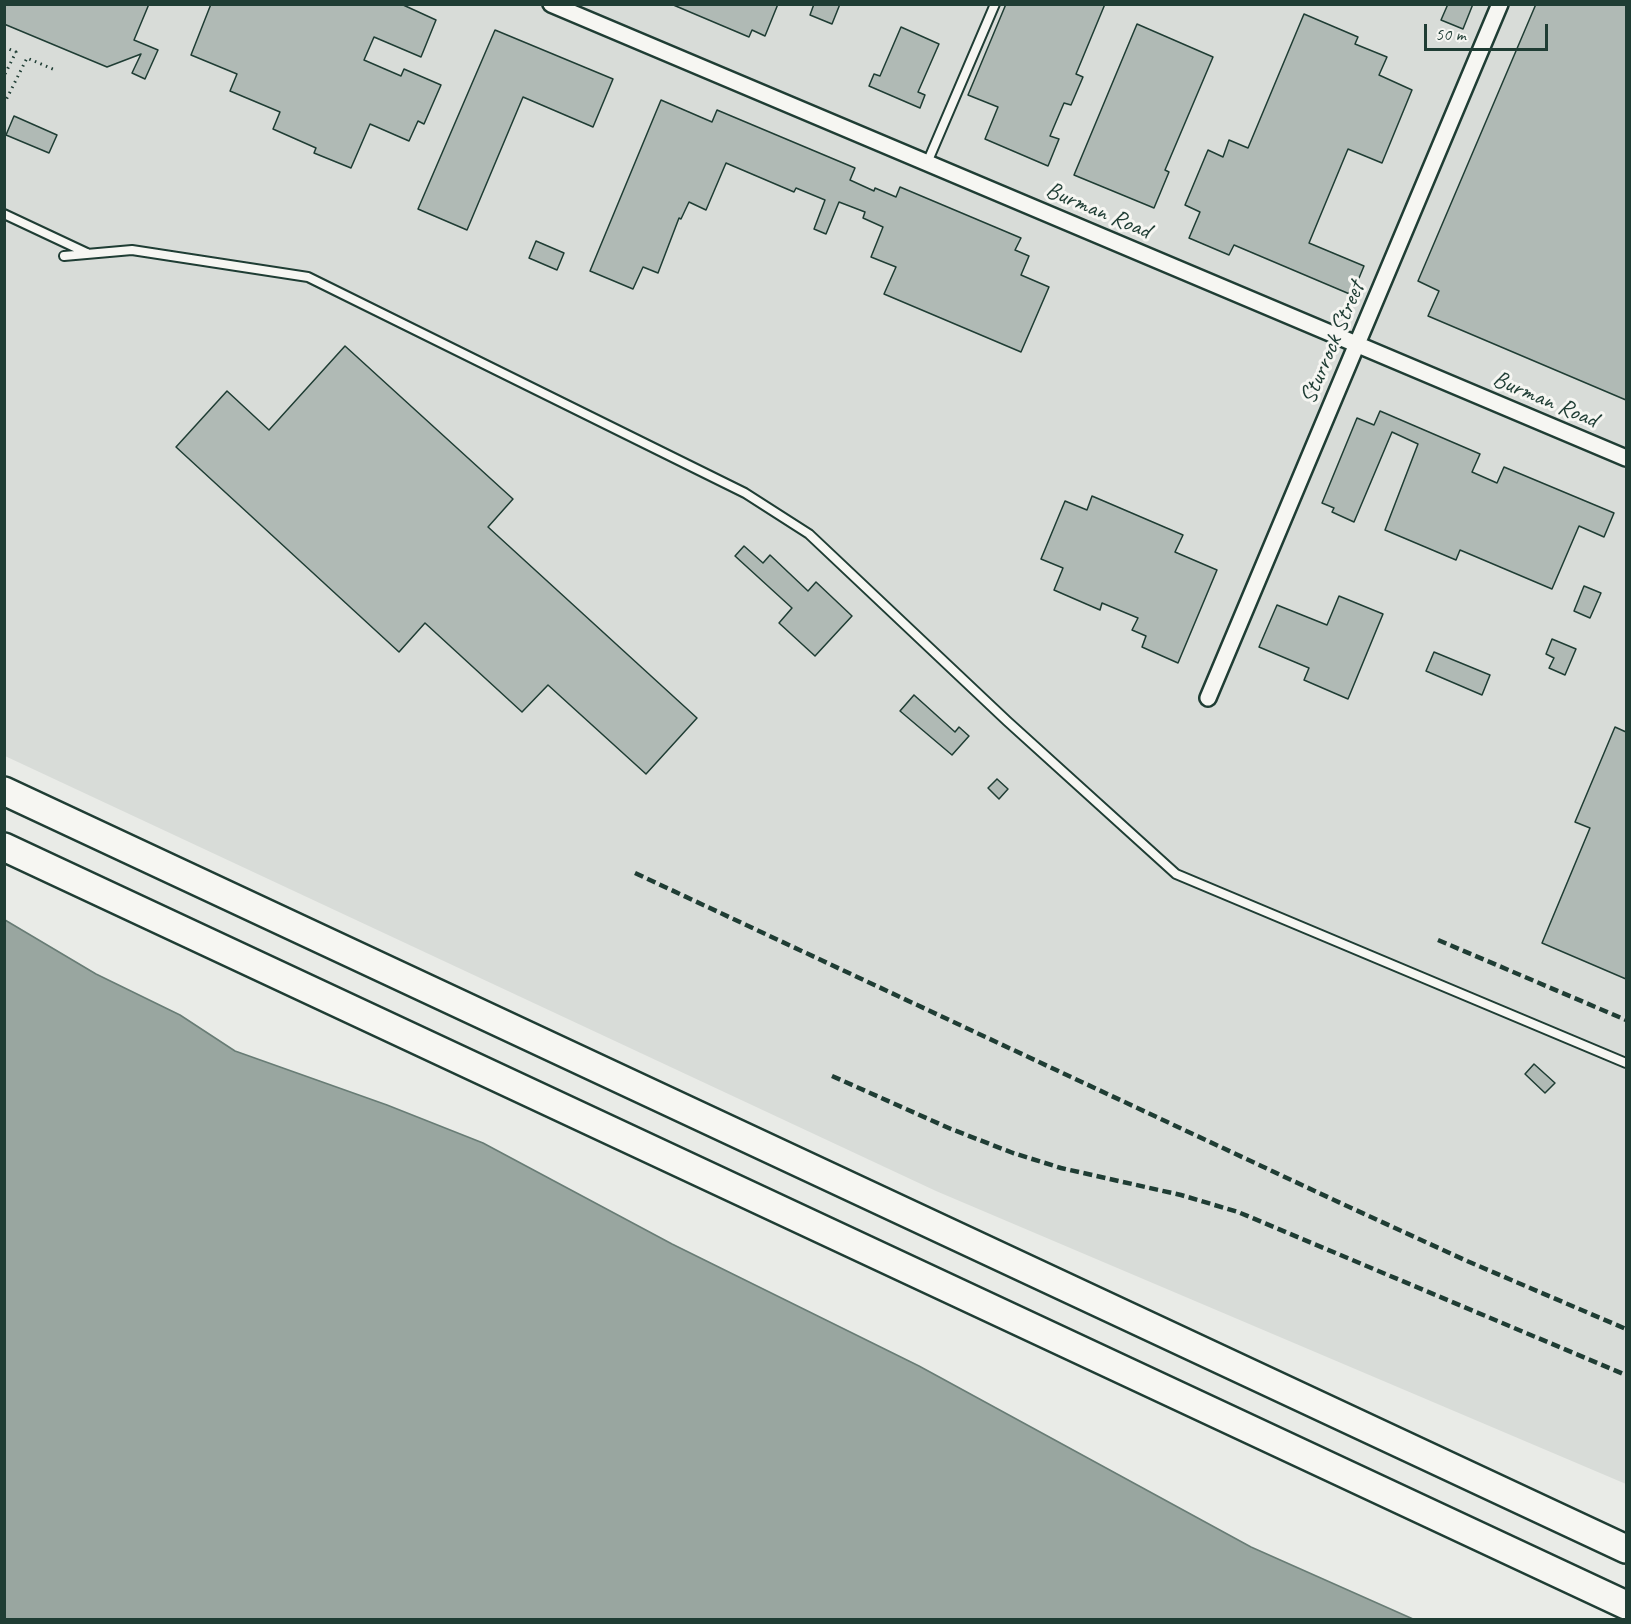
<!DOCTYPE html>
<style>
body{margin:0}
#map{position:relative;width:1631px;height:1624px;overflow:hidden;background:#e9ebe7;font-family:Caveat,sans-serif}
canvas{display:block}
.frame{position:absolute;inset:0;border:6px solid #1f3d34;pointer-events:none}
.scale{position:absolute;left:1424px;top:24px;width:124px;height:27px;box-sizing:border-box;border:3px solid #1f3d34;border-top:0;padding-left:8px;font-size:18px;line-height:21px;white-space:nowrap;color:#1f3d34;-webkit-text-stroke:4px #f6f6f2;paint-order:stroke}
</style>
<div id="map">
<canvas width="1631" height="1624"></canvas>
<div class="frame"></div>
<div class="scale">50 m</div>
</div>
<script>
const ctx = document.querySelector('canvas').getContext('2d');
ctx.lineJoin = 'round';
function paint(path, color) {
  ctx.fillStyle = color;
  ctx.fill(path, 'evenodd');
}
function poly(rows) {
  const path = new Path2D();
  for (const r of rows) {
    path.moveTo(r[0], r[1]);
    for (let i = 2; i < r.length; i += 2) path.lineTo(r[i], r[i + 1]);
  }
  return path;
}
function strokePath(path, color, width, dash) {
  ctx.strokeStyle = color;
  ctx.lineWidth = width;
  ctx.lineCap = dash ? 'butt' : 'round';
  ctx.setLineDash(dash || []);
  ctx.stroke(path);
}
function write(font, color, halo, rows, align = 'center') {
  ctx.font = font + ' Caveat,sans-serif';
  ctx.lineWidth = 6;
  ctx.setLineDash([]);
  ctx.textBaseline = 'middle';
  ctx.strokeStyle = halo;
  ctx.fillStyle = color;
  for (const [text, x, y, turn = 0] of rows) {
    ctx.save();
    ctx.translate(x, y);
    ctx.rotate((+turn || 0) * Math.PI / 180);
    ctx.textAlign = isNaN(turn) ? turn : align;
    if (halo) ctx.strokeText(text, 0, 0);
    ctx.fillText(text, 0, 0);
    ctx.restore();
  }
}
const built = poly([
 [5,5,1626,5,1626,1484,936,1191,5,756]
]);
const water = poly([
 [5,920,96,974,180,1015,235,1051,387,1105,483,1143,672,1244,919,1366,1251,1547,1413,1619,5,1619,5,920]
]);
const building = poly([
 [4,4,149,4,134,40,158,50,145,79,132,73,141,54,107,67,4,24,4,4],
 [211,4,401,4,436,20,421,57,374,37,364,60,401,76,404,69,441,85,424,124,418,121,409,141,370,124,351,168,314,153,316,148,273,129,280,112,230,91,237,74,191,55,211,4],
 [671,4,778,4,765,36,752,30,749,37,671,4],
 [814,4,840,4,832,24,810,15,814,4],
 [1006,4,1105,4,1076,74,1083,77,1071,105,1064,103,1050,136,1059,139,1048,166,985,139,998,107,968,95,1006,4],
 [1448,4,1473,4,1463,29,1441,20,1448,4],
 [1536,4,1626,4,1626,400,1428,316,1439,291,1418,281,1536,4],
 [1304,14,1358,37,1355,44,1387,57,1379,75,1412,90,1382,163,1348,149,1309,243,1364,266,1352,295,1234,245,1229,255,1189,238,1200,212,1185,205,1208,150,1223,157,1229,140,1248,148,1304,14],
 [1137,24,1213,57,1165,170,1169,172,1154,208,1074,175,1137,24],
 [901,27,939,44,918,92,925,95,920,108,869,86,874,74,880,76,901,27],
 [495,30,613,79,593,127,523,97,467,230,418,209,495,30],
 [661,100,712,122,717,110,855,168,850,180,874,191,875,188,896,197,900,187,1021,238,1015,250,1029,256,1021,275,1049,287,1021,352,884,294,896,267,871,257,883,227,863,218,865,212,839,202,826,234,814,229,825,200,796,188,794,192,726,163,706,210,689,202,681,219,679,218,658,273,643,267,633,289,590,271,661,100],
 [14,116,57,135,49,153,6,135,14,116],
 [536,241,564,253,557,270,529,258,536,241],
 [345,346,513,499,488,527,697,718,646,774,548,685,522,712,425,623,399,652,176,447,227,391,269,430,345,346],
 [1380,411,1480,454,1472,472,1497,483,1504,467,1614,513,1604,537,1579,526,1552,589,1460,550,1456,560,1385,530,1418,444,1392,432,1354,522,1332,512,1334,508,1322,503,1357,418,1374,425,1380,411],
 [1092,496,1183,535,1175,552,1217,570,1178,663,1142,647,1146,636,1132,630,1138,618,1102,603,1100,610,1054,590,1063,568,1041,559,1065,501,1087,510,1092,496],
 [744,546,763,563,770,555,808,591,816,582,852,616,815,656,779,623,792,608,735,556,744,546],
 [1584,586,1601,593,1590,618,1574,611,1584,586],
 [1339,596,1383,614,1348,699,1304,680,1309,668,1259,647,1277,605,1327,625,1339,596],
 [1552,639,1576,649,1565,675,1549,668,1554,658,1546,654,1552,639],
 [1434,652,1490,675,1482,695,1426,671,1434,652],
 [914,695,955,732,959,727,969,736,952,755,900,711,914,695],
 [1615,727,1626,732,1626,979,1542,943,1590,828,1575,822,1615,727],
 [997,779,1008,789,999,799,988,788,997,779],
 [1534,1064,1555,1083,1545,1093,1525,1074,1534,1064]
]);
const path = poly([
 [4,47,16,52,4,76],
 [4,104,27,58,55,70]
]);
const lane = poly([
 [927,163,995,4],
 [4,214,87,253],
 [64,256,132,250,308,277,745,493,809,534,1007,721,1176,874,1626,1063]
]);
const street = poly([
 [551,4,1626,458],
 [1208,698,1500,4]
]);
const highway = poly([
 [4,791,1626,1549],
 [4,847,1626,1605]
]);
const rail = poly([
 [635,873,1334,1200,1467,1261,1626,1329],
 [1438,940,1626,1020],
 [832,1076,951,1129,1013,1153,1061,1168,1181,1195,1238,1212,1626,1375]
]);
const streetNames = [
 ["Burman Road",1098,211,23],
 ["Sturrock Street",1333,343,-67],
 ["Burman Road",1545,400,23]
];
paint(built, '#d8dcd8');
paint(water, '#99a6a0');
strokePath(water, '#687c75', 1.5);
paint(building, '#b0bab5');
strokePath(building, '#1f3d34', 1.5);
strokePath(lane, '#1f3d34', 12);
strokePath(street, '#1f3d34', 20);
strokePath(highway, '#1f3d34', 32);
strokePath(path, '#1f3d34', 3, [1.5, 4.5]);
strokePath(lane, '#f6f6f2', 8);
strokePath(street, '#f6f6f2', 15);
strokePath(highway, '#f6f6f2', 27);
strokePath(rail, '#1f3d34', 4.5, [9, 4.5]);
write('24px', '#1f3d34', '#f6f6f2', streetNames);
</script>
